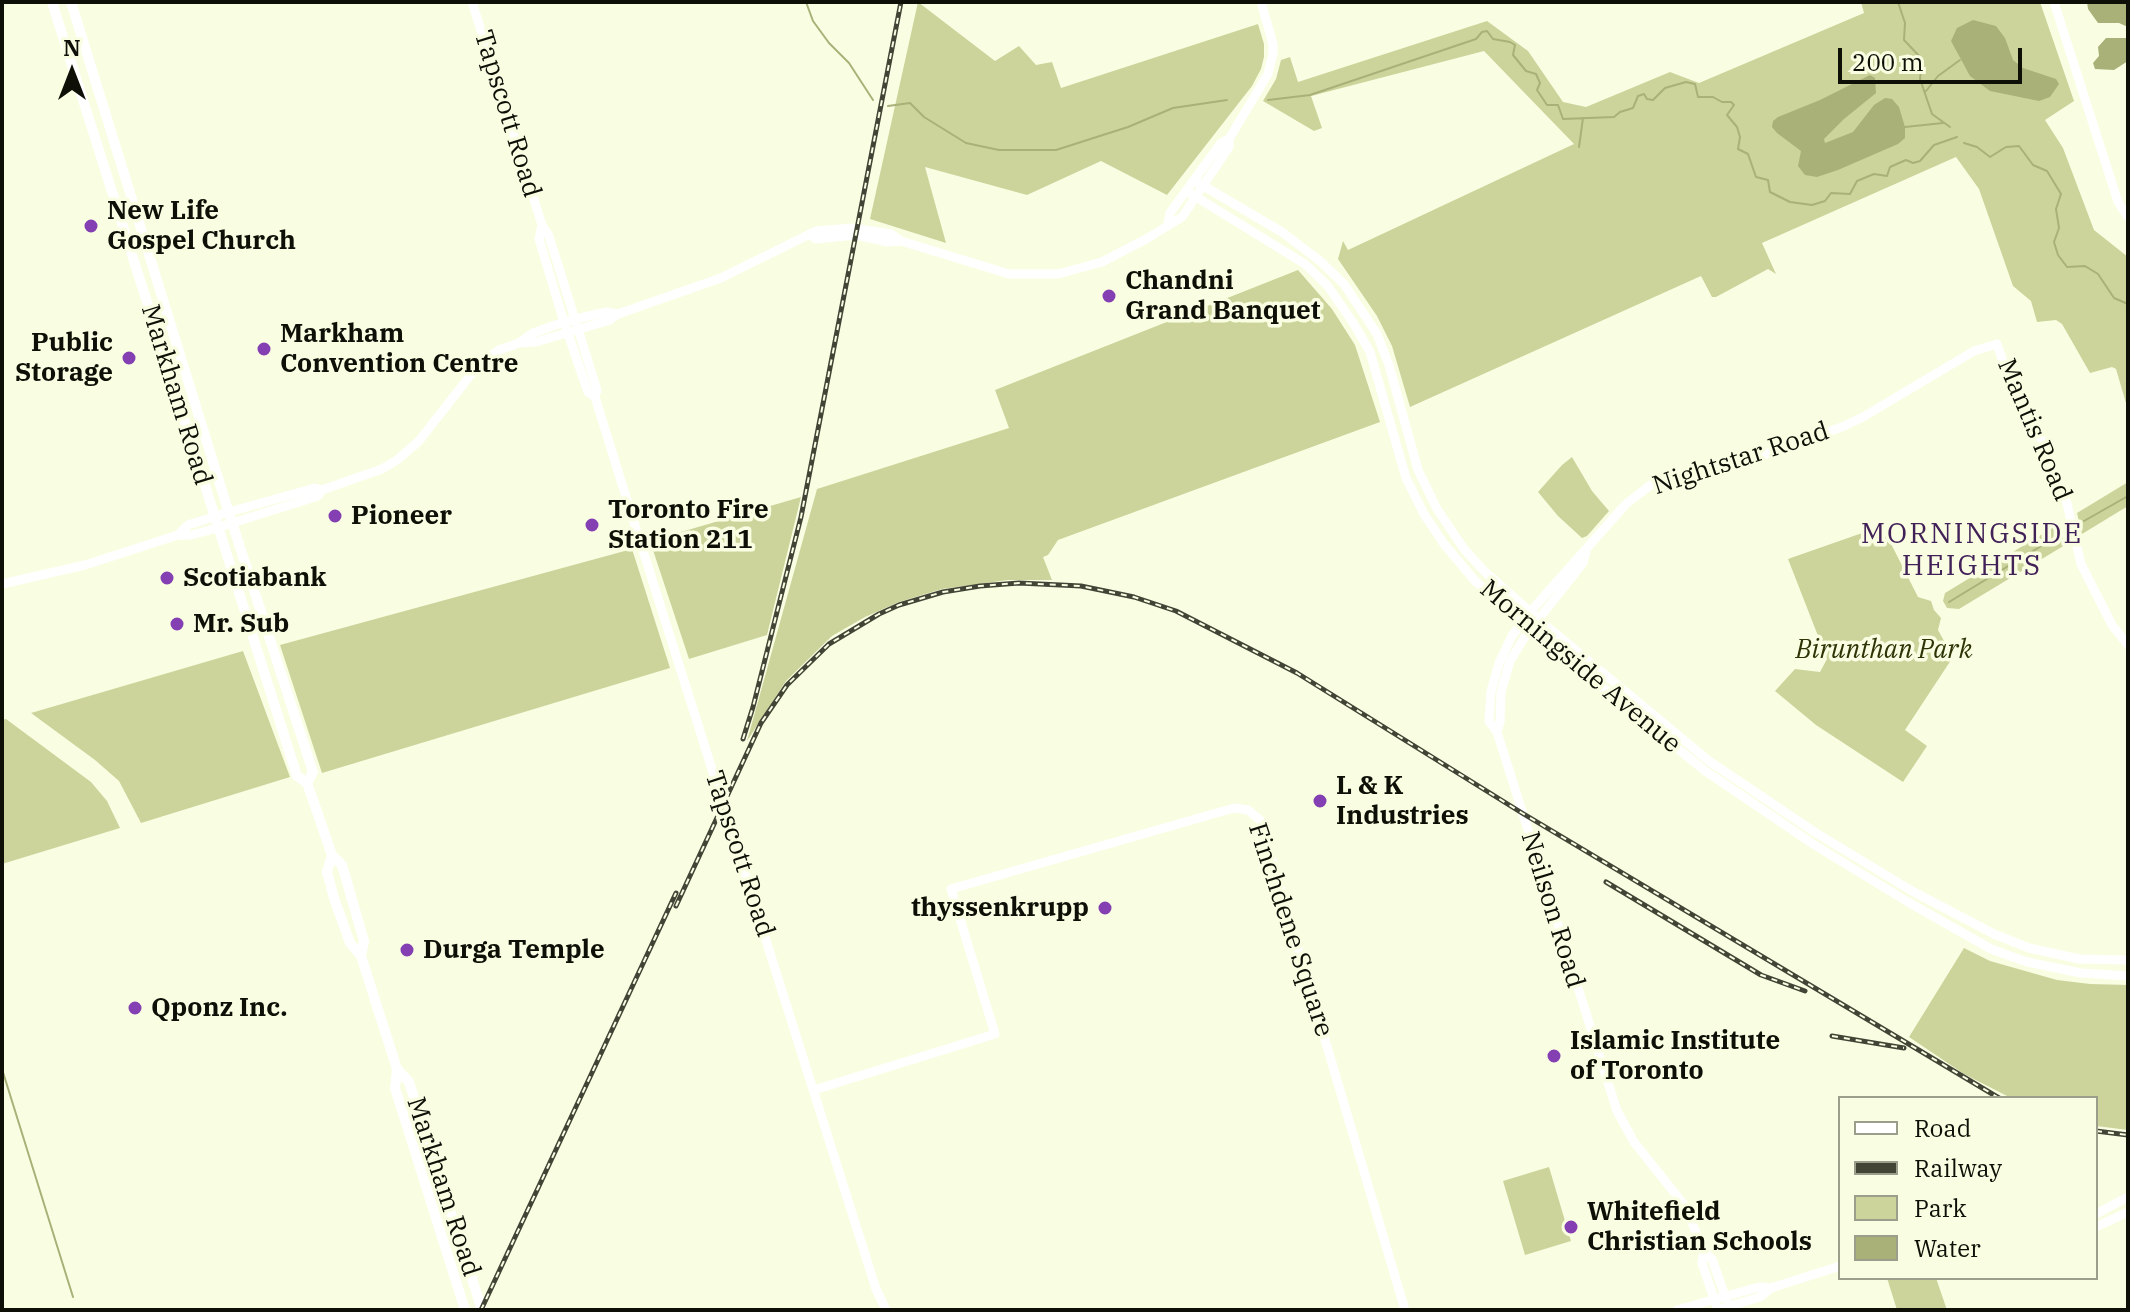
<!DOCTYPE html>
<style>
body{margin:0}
#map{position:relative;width:2130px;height:1312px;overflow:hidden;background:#f9fee2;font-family:"IBM Plex Serif",serif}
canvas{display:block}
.frame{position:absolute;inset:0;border:4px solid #0e0f06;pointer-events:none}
.legend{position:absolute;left:1838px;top:1096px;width:260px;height:184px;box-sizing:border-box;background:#f9fee2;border:2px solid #9b9e8a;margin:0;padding:10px 14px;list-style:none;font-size:24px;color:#0e0f06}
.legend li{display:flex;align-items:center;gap:16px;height:40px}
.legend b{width:40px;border:2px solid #9b9e8a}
.north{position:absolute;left:32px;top:32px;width:80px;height:80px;-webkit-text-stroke:6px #f9fee2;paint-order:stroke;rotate:0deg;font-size:22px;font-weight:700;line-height:32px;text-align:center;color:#0e0f06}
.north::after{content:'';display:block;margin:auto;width:28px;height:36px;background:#0e0f06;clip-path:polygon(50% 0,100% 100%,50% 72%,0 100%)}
.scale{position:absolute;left:1838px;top:48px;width:184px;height:36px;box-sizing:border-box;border:4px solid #0e0f06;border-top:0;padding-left:10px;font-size:24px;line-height:28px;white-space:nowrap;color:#0e0f06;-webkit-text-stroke:6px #f9fee2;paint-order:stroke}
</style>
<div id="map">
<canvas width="2130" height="1312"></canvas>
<div class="frame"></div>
<ul class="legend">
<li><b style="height:10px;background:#fff"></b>Road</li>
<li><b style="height:10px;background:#424436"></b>Railway</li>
<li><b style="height:22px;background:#ccd49b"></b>Park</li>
<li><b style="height:22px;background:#a9b178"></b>Water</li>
</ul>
<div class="north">N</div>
<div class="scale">200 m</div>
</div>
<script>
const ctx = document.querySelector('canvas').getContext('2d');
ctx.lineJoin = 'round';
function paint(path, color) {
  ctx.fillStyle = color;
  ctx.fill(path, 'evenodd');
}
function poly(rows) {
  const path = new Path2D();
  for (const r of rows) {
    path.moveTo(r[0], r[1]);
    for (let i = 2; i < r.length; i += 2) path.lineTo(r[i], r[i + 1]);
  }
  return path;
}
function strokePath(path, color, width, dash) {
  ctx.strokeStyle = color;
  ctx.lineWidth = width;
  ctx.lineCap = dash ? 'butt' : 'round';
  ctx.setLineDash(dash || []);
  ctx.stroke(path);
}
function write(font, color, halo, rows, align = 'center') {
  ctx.font = font + ' "IBM Plex Serif",serif';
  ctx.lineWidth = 7;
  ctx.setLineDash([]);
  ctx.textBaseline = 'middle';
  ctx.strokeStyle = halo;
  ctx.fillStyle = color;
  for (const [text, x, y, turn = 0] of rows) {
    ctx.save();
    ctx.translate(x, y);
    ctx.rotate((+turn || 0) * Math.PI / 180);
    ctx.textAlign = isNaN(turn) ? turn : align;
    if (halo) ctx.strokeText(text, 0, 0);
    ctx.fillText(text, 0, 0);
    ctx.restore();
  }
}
const green = poly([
 [918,2,995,61,1019,46,1036,65,1052,62,1061,88,1258,24,1264,44,1264,57,1261,69,1252,86,1167,195,1101,161,1027,195,925,167,946,243,870,219],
 [1861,2,2040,2,2074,101,2045,120,2063,148,2094,230,2128,257,2128,410,2116,369,2112,367,2090,373,2062,324,2056,320,2037,322,2031,301,2013,286,1979,189,1956,157,1762,243,1776,274,1768,269,1716,297,1712,297,1701,276,1410,407,1392,346,1377,316,1338,259,1343,241,1348,250,1574,144,1484,51,1311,96,1322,128,1314,131,1263,101,1276,79,1281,60,1290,57,1298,82,1487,21,1528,51,1563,102,1586,107,1670,72,1699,83,1864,13],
 [1298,270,1332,309,1355,345,1380,422,1058,540,1048,555,1043,557,1052,580,1008,580,942,589,899,602,865,617,832,636,786,681,747,741,817,489,1009,428,995,390],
 [1572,457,1592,491,1609,511,1587,536,1582,538,1558,516,1538,492,1562,465],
 [2128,482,2128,506,2082,534,2077,513],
 [801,497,767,635,689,659,650,541],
 [2059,524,2065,545,1959,609,1947,608,1943,601,1945,593],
 [1882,526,1918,597,1931,601,1934,610,1941,618,1938,630,1953,657,1905,730,1927,746,1903,782,1816,725,1775,691,1795,669,1820,672,1827,659,1788,559],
 [632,549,670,668,322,773,280,645],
 [243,651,290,777,141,823,119,781,95,760,31,713],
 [6,719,91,782,107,801,120,828,2,864,2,720],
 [1964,948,1990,961,2057,980,2090,984,2128,985,2128,1130,2096,1126,2096,1098,2011,1098,1964,1074,1909,1037],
 [1549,1167,1571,1241,1525,1255,1503,1181],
 [1887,1278,1936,1278,1947,1310,1897,1310]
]);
const water = poly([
 [2087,2,2128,2,2128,27,2119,23,2098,23,2088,9],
 [1973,20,1996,26,2005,38,2013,60,2023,68,2056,79,2059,84,2050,97,2039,101,1990,91,1970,76,1951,41,1957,28],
 [2106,38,2128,38,2128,61,2114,70,2095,69,2093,63,2099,56,2098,47],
 [1870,75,1875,78,1876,93,1844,119,1824,139,1825,143,1853,132,1874,105,1885,98,1892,99,1899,107,1905,127,1905,138,1898,144,1838,170,1817,177,1805,175,1798,166,1801,151,1777,133,1772,127,1773,121,1778,117,1820,100]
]);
const stream = poly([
 [806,2,813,21,829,43,849,63,873,100],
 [1898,2,1905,23,1904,40,1922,59,1920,79,1932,114,1950,127],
 [1926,91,1938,76,1960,60],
 [1268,100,1310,95,1476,39,1482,32,1487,31,1493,39,1510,42,1515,45,1513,55,1526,71,1536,74,1540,83,1537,90,1547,105,1558,105,1563,119,1614,117,1620,112,1633,108,1638,96,1644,94,1647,99,1653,100,1665,88,1686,82,1695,84,1698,97,1713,97,1722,102,1731,102,1734,105,1727,115,1737,127,1740,137,1738,149,1748,154,1756,177,1768,180,1770,192,1790,202,1812,205,1825,201,1831,193,1850,194,1857,181,1874,174,1887,176,1890,167,1906,160,1913,163,1920,161,1934,145,1957,137],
 [888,106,910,103,924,117,966,143,999,150,1056,150,1128,127,1173,108,1227,100],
 [1905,127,1943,123],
 [1964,143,1977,147,1990,157,2006,147,2019,146,2033,165,2047,171,2061,194,2056,209,2059,228,2054,242,2058,255,2067,267,2085,266,2098,274,2114,298,2128,304],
 [1579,147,1583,118],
 [2084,521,2128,496],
 [1949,602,2056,537],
 [2,1069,73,1297]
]);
const secondary = poly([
 [472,2,542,225,549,236,597,390,595,397,622,484,876,1289,886,1310],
 [2054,2,2118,202,2128,217],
 [1195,181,1282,232,1320,261,1344,284,1377,334,1389,365,1418,470,1437,509,1464,549,1485,572,1544,624,1709,761,1816,833,1912,891,1994,934,2029,948,2079,959,2128,960],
 [1188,192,1305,264,1327,285,1354,324,1370,352,1406,478,1424,514,1444,544,1476,582,1536,633,1704,770,1813,844,1908,902,1991,949,2027,962,2081,973,2128,976],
 [1168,223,1170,213,1221,143,1229,139,1268,74,1273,54,1273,44,1261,2],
 [542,225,539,239,564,322,588,392,595,397],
 [810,235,816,239,856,235,888,242,900,241],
 [519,343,536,342,610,320,618,314,721,278,816,231,853,228,891,234,901,241,1009,274,1058,274,1102,262,1148,238,1182,217,1229,147,1229,139],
 [178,535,188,525,229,512,315,488,322,490],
 [2,584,85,565,178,535,191,535,210,530,318,496,322,490,382,469,397,460,419,441,480,363,499,350,519,343,533,333,564,322,606,312,618,314],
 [1497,732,1500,722,1501,692,1510,661,1526,635,1583,563,1586,552],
 [814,1090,995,1034,951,889,1234,808,1248,810,1260,820,1405,1310],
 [2096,1214,2128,1197],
 [2096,1227,2128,1212],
 [1704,1251,1702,1263,1718,1310],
 [1724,1308,1760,1297,1771,1288],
 [1677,1310,1759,1287,1771,1288,1840,1266],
 [1730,1310,1712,1259,1704,1251,1685,1206,1634,1142,1617,1111,1497,732,1489,721,1491,691,1499,663,1512,636,1530,612,1626,504,1653,483,1671,476,1740,463,1842,427,1863,417,1974,351,1997,344,2007,373,2036,427,2066,499,2081,564,2112,625,2128,645]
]);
const primary = poly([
 [52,2,297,776,307,783,332,855,342,865,364,941,361,956],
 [71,2,227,507,313,772,307,783],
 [332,855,327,872,334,898,350,943,361,956,397,1069,395,1088,465,1310],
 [397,1069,409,1082,482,1310]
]);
const rail = poly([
 [743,739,753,707,801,517,901,2],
 [1606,882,1761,975,1805,991],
 [676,906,761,723,787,685,829,644,879,614,899,605,943,592,980,586,1019,583,1081,586,1134,597,1176,611,1297,673,1522,813,1999,1098],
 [1832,1036,1904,1048],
 [2096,1131,2128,1135],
 [481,1310,676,893]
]);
const markers = [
 [91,226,8,"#843fb3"],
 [1109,296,8,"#843fb3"],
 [264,349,8,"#843fb3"],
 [129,358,8,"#843fb3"],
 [335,516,8,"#843fb3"],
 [592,525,8,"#843fb3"],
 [167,578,8,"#843fb3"],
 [177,624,8,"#843fb3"],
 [1320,801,8,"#843fb3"],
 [1105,908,8,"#843fb3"],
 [407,950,8,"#843fb3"],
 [135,1008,8,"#843fb3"],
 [1554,1056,8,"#843fb3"],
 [1571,1227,8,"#843fb3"]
];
const streetNames = [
 ["Tapscott Road",507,114,73],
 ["Markham Road",176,395,73],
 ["Mantis Road",2034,430,67],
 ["Nightstar Road",1741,459,-18],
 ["Morningside Avenue",1580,667,40],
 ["Tapscott Road",739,854,72],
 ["Neilson Road",1552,910,73],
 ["Finchdene Square",1290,930,72],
 ["Markham Road",443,1187,72]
];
const poiNames = [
 ["New Life",107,211],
 ["Gospel Church",107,241],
 ["Chandni",1125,281],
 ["Grand Banquet",1125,311],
 ["Markham",280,334],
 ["Convention Centre",280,364],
 ["Public",113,343,"right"],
 ["Storage",113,373,"right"],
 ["Toronto Fire",608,510],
 ["Station 211",608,540],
 ["Pioneer",351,516],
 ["Scotiabank",183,578],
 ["Mr. Sub",193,624],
 ["L & K",1336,786],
 ["Industries",1336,816],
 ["thyssenkrupp",1089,908,"right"],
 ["Durga Temple",423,950],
 ["Qponz Inc.",151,1008],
 ["Islamic Institute",1570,1041],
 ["of Toronto",1570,1071],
 ["Whitefield",1587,1212],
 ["Christian Schools",1587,1242]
];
const parkNames = [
 ["Birunthan Park",1884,650]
];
const neighbourhoodNames = [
 ["MORNINGSIDE",1972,535],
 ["HEIGHTS",1972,567]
];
paint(green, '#ccd49b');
paint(water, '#a9b178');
strokePath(stream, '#a9b178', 2);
strokePath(secondary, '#fff', 9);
strokePath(primary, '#fff', 10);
strokePath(rail, '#424436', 5);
strokePath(rail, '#f9fee2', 2, [6]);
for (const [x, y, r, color] of markers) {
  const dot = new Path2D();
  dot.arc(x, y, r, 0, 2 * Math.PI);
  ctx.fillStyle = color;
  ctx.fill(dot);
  strokePath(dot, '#f9fee2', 3);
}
write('26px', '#0e0f06', '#f9fee2', streetNames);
write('bold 26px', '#0e0f06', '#f9fee2', poiNames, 'left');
write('italic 26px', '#2f3305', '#f9fee2', parkNames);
ctx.letterSpacing = '2px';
write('28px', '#422159', '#f9fee2', neighbourhoodNames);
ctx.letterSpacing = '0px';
</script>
